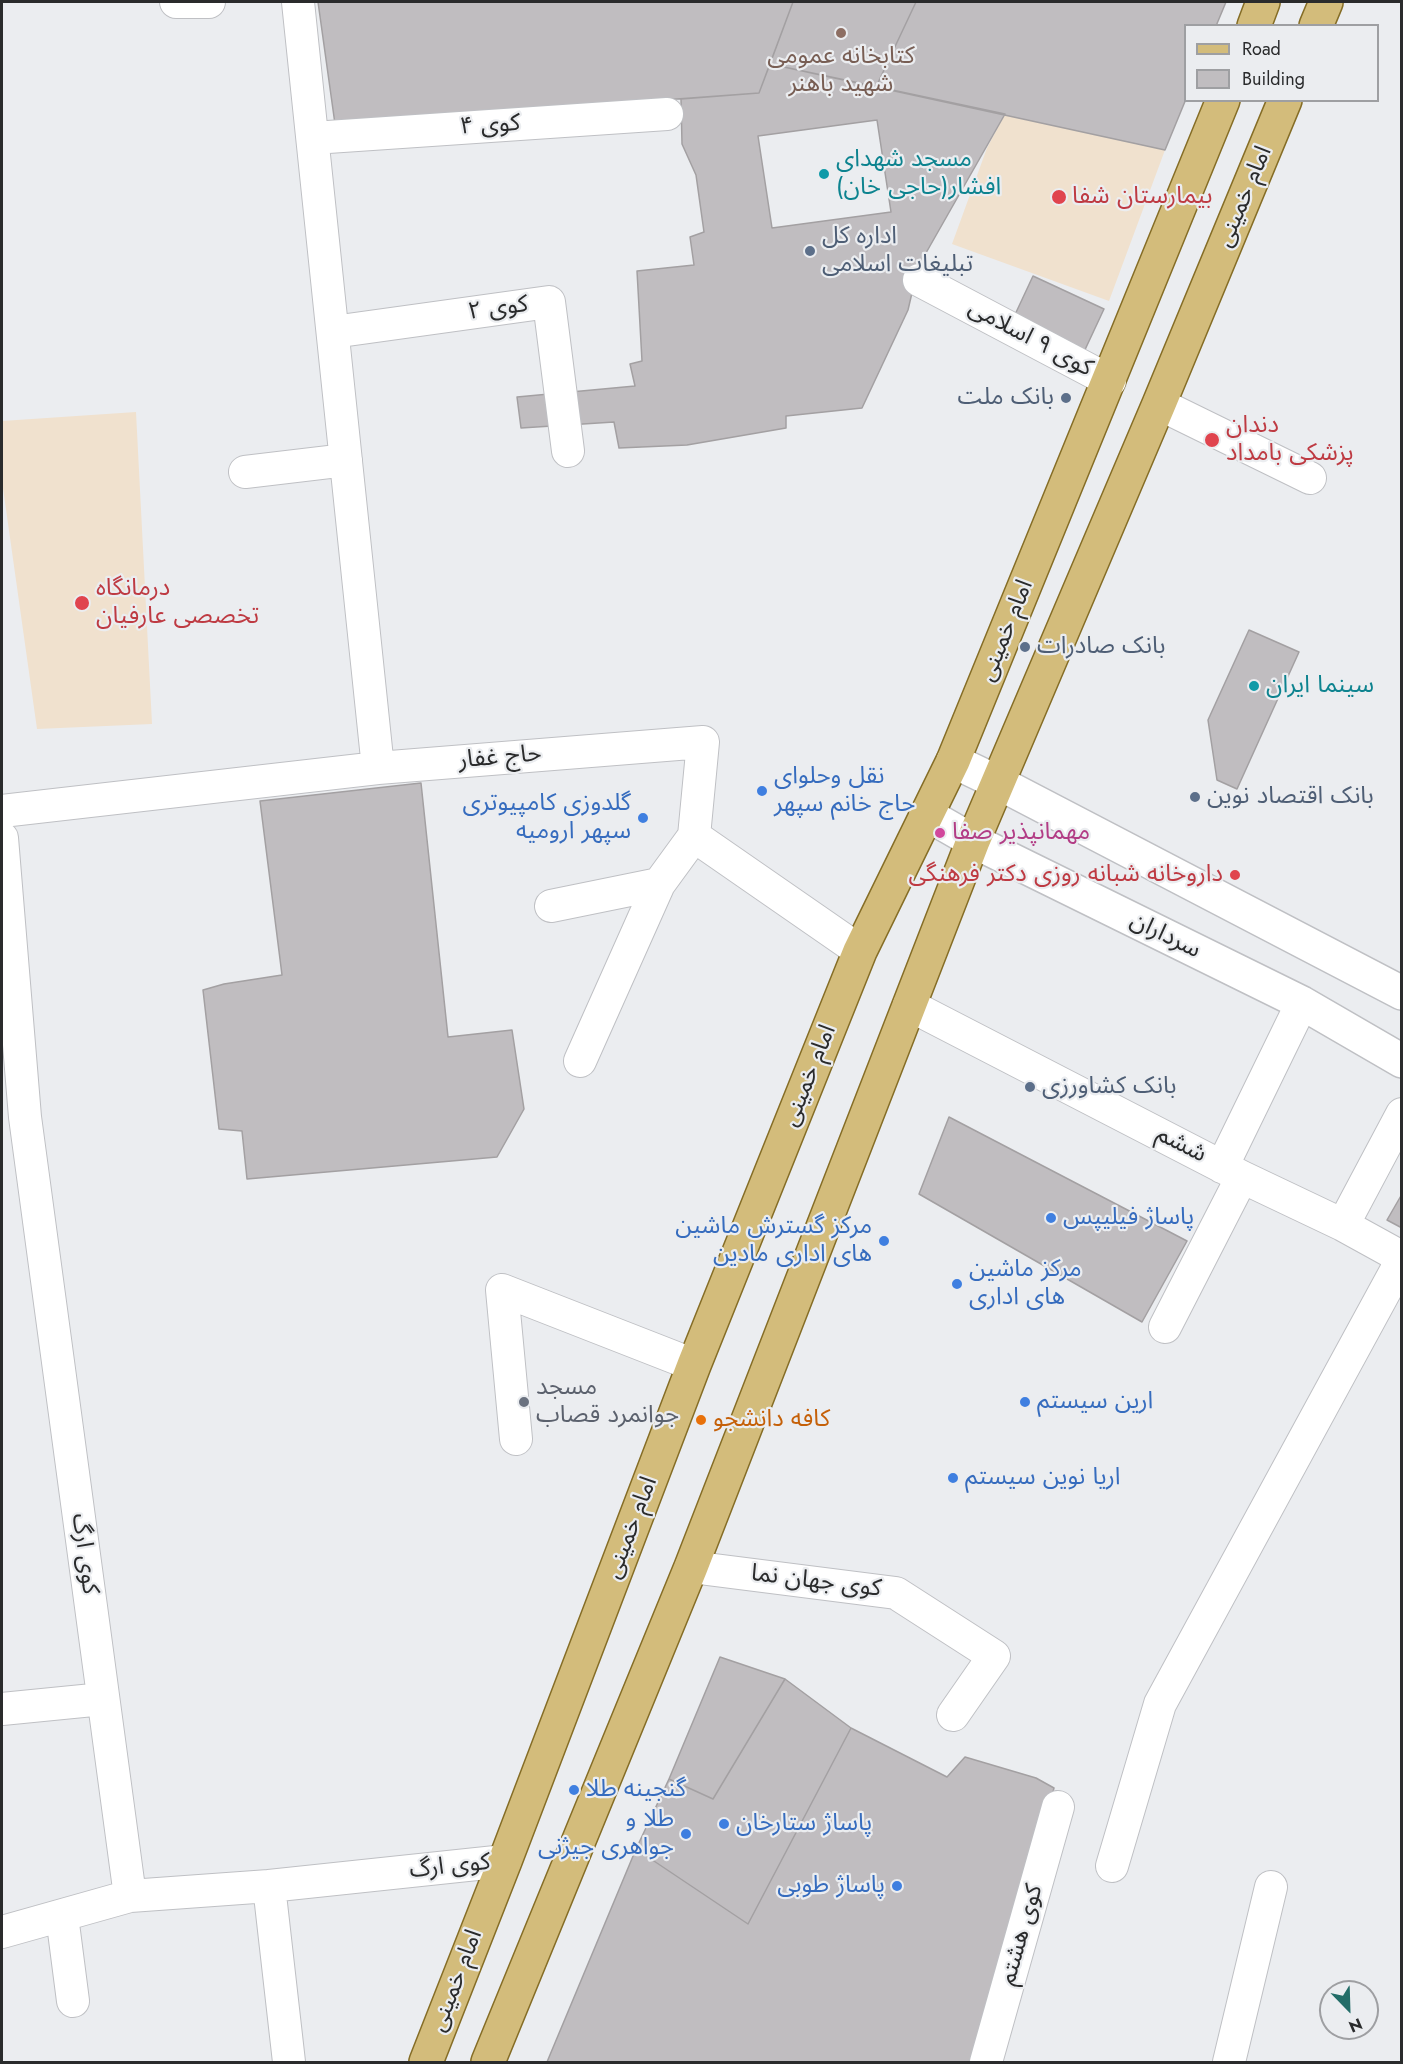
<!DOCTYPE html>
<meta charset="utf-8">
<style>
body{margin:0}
#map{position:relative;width:1403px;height:2064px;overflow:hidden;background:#ebedf0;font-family:Jost,sans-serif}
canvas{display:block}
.frame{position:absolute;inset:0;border:3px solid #2a2b2c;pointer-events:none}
.legend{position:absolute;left:1184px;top:24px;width:195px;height:78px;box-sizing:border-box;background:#ebedf0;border:2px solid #9e9fa2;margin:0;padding:8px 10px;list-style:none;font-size:18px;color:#2a2b2c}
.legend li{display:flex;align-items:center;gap:12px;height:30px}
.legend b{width:30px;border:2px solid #9e9fa2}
.north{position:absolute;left:1319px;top:1980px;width:60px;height:60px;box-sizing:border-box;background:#ebedf0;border:2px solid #9e9fa2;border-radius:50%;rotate:157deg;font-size:16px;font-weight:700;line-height:24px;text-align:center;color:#2a2b2c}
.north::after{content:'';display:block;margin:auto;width:21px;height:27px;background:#236d68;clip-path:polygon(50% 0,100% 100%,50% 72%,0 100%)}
</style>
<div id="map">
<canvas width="1403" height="2064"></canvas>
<div class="frame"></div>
<ul class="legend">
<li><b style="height:8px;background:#d3bc7b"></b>Road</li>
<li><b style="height:16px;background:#c0bdc0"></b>Building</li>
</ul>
<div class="north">N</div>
</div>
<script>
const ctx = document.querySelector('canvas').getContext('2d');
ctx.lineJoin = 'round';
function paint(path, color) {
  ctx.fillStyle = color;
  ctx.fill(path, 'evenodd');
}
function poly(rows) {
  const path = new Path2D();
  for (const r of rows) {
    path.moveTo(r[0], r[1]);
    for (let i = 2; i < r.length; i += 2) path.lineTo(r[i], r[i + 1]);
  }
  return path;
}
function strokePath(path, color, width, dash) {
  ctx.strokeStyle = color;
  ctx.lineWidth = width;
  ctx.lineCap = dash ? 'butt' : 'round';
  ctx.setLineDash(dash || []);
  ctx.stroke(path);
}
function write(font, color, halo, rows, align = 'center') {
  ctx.font = font + ' Jost,"Noto Sans Arabic",sans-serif';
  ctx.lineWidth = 4.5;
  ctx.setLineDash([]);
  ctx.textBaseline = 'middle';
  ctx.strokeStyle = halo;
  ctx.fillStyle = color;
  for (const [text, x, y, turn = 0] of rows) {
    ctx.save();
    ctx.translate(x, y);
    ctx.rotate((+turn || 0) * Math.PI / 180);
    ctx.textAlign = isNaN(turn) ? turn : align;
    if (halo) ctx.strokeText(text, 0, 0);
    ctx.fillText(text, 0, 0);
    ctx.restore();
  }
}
const medical = poly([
 [1005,114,1165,150,1109,301,952,244,987,148],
 [136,412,152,724,37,729,2,481,2,421]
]);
const building = poly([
 [318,2,793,2,759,93,335,124,318,2],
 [793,2,916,2,876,87,770,64,793,2],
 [916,2,1226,2,1216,26,1186,26,1186,99,1165,150,876,87,916,2],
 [770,64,1005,114,918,267,908,310,862,408,786,416,786,428,687,445,619,448,614,422,521,428,517,397,635,386,630,364,642,361,637,271,694,265,690,237,704,232,696,175,682,144,681,99,759,93,770,64],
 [877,120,891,212,772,228,758,136,877,120],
 [1033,276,1104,309,1083,354,1012,321,1033,276],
 [1249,630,1299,652,1237,789,1217,780,1208,720,1249,630],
 [421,783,448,1037,512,1030,524,1109,497,1157,247,1179,242,1131,219,1129,203,990,224,984,282,975,260,801,421,783],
 [949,1117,1187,1241,1142,1322,919,1194,949,1117],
 [1402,1194,1402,1228,1387,1220,1402,1194],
 [720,1657,785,1679,713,1799,669,1779,720,1657],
 [785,1679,851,1728,748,1924,636,1849,669,1779,713,1799,785,1679],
 [851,1728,947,1777,965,1757,1036,1778,1054,1788,978,2062,547,2062,636,1849,748,1924,851,1728]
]);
const street = poly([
 [176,2,209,2],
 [298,2,378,768],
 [313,138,667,114],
 [919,280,1110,381],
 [333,332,549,302,568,451],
 [1159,404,1310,478],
 [245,472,346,460],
 [2,811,378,768,703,742,694,836,860,951],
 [2,838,25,1117,130,1896],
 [551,906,659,884],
 [909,1005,1242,1177,1343,1225,1402,1114],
 [580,1061,659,884,694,836],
 [1222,1167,1302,1003],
 [1165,1327,1242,1177],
 [516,1439,502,1290,694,1365],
 [691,1567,896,1593,994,1656,953,1715],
 [2,1709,103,1699],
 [1112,1866,1160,1704,1397,1269,1397,1259,1392,1252,1343,1225],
 [269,1886,289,2062],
 [62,1916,73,2001],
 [2,1932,130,1896,269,1886,505,1861],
 [986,2062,1058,1807],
 [1229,2062,1271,1887]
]);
const secondary = poly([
 [953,761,999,783,1402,993],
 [926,814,973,841,1302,1003,1402,1061]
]);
const primary = poly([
 [1254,26,1263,2],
 [1316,26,1326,2],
 [426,2062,505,1861,694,1365,860,951,953,761,1223,100],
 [488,2062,691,1567,973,841,1159,404,1285,100]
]);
const markers = [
 [841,33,6,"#8d6e63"],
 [824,174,6,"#0f9aa8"],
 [1059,197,8,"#e0444e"],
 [810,251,6,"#5c6f8a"],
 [1066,398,6,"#5c6f8a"],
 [1212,440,8,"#e0444e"],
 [82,603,8,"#e0444e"],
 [1025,647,6,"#5c6f8a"],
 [1254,686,6,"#0f9aa8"],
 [762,791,6,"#3f7fe0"],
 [1195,797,6,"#5c6f8a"],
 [643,818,6,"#3f7fe0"],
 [940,833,6,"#d1479c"],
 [1235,875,6,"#e0444e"],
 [1030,1087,6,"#5c6f8a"],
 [1051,1218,6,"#3f7fe0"],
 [884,1241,6,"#3f7fe0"],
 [957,1284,6,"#3f7fe0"],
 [524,1402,6,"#6b7280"],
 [1025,1402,6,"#3f7fe0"],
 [701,1420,6,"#e8710a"],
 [953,1478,6,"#3f7fe0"],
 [574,1790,6,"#3f7fe0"],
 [724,1824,6,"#3f7fe0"],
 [686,1834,6,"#3f7fe0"],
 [897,1886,6,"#3f7fe0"]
];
const educationNames = [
 ["کتابخانه عمومی",841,57],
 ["شهید باهنر",841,85]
];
const streetNames = [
 ["کوی ۴",490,126,-4],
 ["امام خمینی",1245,197,-67],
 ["کوی ۲",498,309,-8],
 ["کوی ۹ اسلامی",1030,339,28],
 ["امام خمینی",1007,631,-68],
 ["حاج غفار",500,758,-5],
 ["سرداران",1165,936,26],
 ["امام خمینی",810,1076,-68],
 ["ششم",1181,1145,27],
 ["امام خمینی",632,1528,-69],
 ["کوی ارگ",84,1554,82],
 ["کوی جهان نما",816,1582,7],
 ["کوی ارگ",450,1867,-6],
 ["کوی هشتم",1022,1935,-74],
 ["امام خمینی",457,1981,-69]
];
const cultureNames = [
 ["مسجد شهدای",836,160],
 ["افشار(حاجی خان)",836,188],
 ["سینما ایران",1266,686]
];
const healthNames = [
 ["بیمارستان شفا",1072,197],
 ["دندان‌",1226,426],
 ["پزشکی بامداد",1226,454],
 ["درمانگاه",96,589],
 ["تخصصی عارفیان",96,617],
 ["داروخانه شبانه روزی دکتر فرهنگی",1223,875,"right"]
];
const serviceNames = [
 ["اداره کل",822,237],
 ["تبلیغات اسلامی",822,265],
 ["بانک ملت",1054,398,"right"],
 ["بانک صادرات",1037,647],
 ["بانک اقتصاد نوین",1207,797],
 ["بانک کشاورزی",1042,1087]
];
const shopNames = [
 ["نقل وحلوای",774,777],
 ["حاج خانم سپهر",774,805],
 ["گلدوزی کامپیوتری",631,804,"right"],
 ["سپهر ارومیه",631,832,"right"],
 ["پاساژ فیلیپس",1063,1218],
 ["مرکز گسترش ماشین",872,1227,"right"],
 ["هاى ادارى مادین",872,1255,"right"],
 ["مرکز ماشین",969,1270],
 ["هاى ادارى",969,1298],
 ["ارین سیستم",1037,1402],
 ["اریا نوین سیستم",965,1478],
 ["گنجینه طلا",586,1790],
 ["طلا و",674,1820,"right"],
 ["جواهری جیژنی",674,1848,"right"],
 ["پاساژ ستارخان",736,1824],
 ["پاساژ طوبی",885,1886,"right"]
];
const hotelNames = [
 ["مهمانپذیر صفا",952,833]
];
const worshipNames = [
 ["مسجد",536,1388],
 ["جوانمرد قصاب",536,1416]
];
const foodNames = [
 ["کافه دانشجو",713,1420]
];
paint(medical, '#f0e1ce');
paint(building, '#c0bdc0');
strokePath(building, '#a3a0a2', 1.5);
strokePath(street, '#bfc0c4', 34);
strokePath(secondary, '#bfc0c4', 36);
strokePath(primary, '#856d26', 36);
strokePath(street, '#fff', 32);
strokePath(secondary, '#fff', 33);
strokePath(primary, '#d3bc7b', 33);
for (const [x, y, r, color] of markers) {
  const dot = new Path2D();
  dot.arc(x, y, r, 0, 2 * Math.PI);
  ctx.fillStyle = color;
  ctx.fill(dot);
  strokePath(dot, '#ebedf0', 2);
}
write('24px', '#785e54', '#ebedf0', educationNames);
write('24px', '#2a2b2c', '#ebedf0', streetNames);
write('24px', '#0d838f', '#ebedf0', cultureNames, 'left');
write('24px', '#be3a42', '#ebedf0', healthNames, 'left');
write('24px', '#4e5e75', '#ebedf0', serviceNames, 'left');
write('24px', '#366cbe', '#ebedf0', shopNames, 'left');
write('24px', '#b23c85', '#ebedf0', hotelNames, 'left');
write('24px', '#5b616d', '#ebedf0', worshipNames, 'left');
write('24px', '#c56008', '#ebedf0', foodNames, 'left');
</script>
